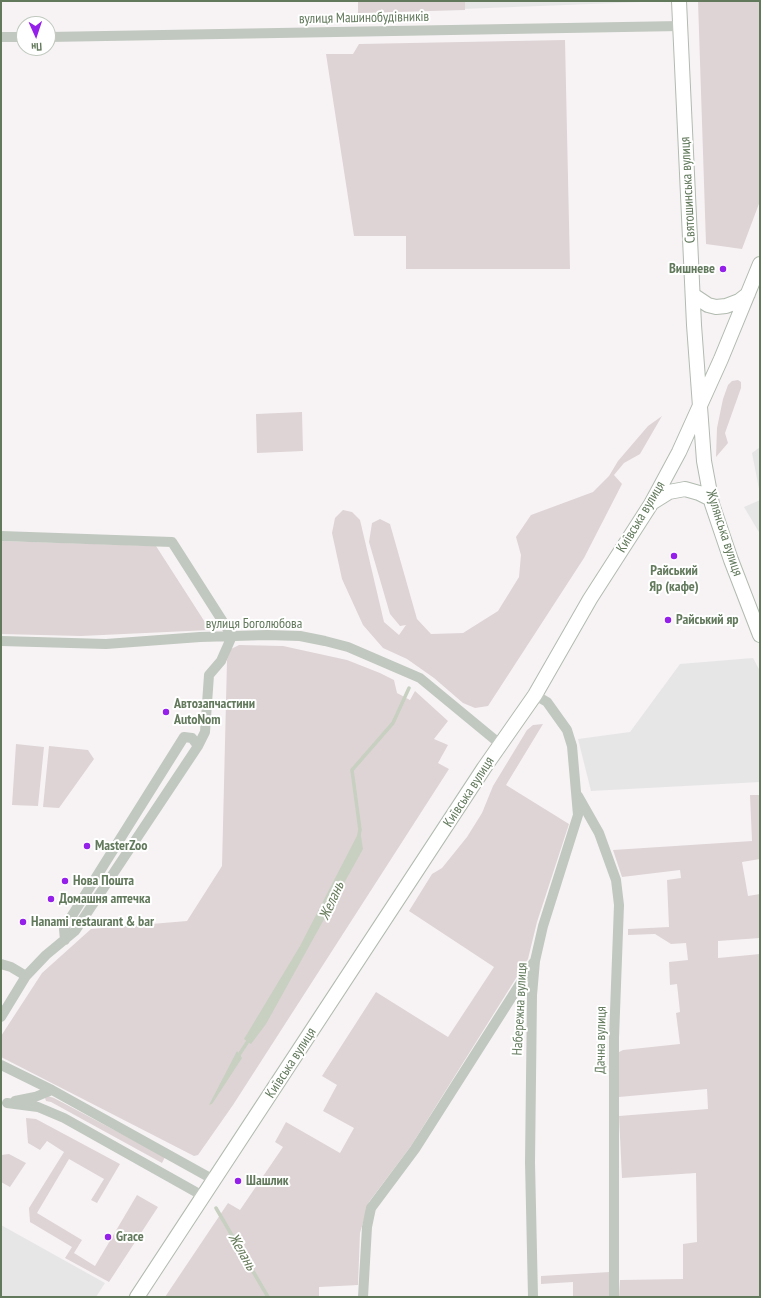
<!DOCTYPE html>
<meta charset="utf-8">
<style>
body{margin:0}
#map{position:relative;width:761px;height:1298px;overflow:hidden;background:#f7f3f5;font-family:"PT Sans Narrow",sans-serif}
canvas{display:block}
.frame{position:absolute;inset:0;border:2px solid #62795c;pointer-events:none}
.north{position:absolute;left:16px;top:16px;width:40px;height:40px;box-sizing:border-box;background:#fff;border:1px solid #c0c9be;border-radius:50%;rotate:177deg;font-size:11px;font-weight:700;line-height:16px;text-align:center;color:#62795c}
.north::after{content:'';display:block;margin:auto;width:14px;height:18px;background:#9520ea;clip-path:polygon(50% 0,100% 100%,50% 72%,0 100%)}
</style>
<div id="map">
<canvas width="761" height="1298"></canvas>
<div class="frame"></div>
<div class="north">Пн</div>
</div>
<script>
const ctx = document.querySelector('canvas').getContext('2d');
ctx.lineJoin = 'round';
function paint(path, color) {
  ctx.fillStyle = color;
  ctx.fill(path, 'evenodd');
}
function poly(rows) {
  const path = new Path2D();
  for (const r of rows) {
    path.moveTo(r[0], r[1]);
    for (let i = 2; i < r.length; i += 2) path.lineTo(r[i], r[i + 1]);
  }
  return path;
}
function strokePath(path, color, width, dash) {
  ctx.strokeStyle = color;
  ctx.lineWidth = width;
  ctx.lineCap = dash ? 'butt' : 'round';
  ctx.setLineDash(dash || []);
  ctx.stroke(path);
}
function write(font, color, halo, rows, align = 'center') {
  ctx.font = font + ' "PT Sans Narrow",sans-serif';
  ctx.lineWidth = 4;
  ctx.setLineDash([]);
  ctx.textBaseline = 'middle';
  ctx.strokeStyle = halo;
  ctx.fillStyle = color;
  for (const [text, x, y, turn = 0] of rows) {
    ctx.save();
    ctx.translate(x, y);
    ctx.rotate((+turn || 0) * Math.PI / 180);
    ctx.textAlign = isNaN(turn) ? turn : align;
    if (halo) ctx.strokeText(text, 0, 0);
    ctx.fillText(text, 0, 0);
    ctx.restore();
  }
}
const built = poly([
 [358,1,643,1,643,2,359,13],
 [760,447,760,494,752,453],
 [760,500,760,534,744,507],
 [753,658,760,671,760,782,591,791,578,739,630,732,680,664],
 [1,1225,105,1283,96,1297,1,1297]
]);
const green = poly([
 [358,1,465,1,465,10,358,13],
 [698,1,760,1,760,201,742,249,706,244],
 [565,40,570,269,406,269,406,236,354,236,326,54,353,54,359,44],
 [738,380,741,382,741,388,725,433,728,443,716,457,717,428,723,399,728,385,732,381],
 [302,412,303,451,257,453,256,414],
 [662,416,640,454,624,463,614,475,622,484,584,558,488,706,475,708,463,703,434,678,407,659,383,648,363,625,342,579,332,533,335,518,343,510,352,512,360,520,384,622,399,635,406,625,400,626,390,614,369,542,372,523,380,519,390,524,417,619,431,634,463,633,498,611,519,577,521,555,516,537,531,515,593,492,609,476,618,461,648,426],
 [1,541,156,546,210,630,81,636,1,634],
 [239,645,283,646,347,660,380,673,394,680,397,693,410,700,415,691,448,721,434,739,448,745,438,763,449,769,233,1105,198,1155,194,1156,1,1057,1,1036,42,973,91,929,187,921,222,866,227,660,231,649],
 [543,724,506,785,569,824,537,922,528,959,411,1146,369,1202,360,1233,358,1285,319,1287,319,1297,165,1297,228,1203,240,1210,283,1147,275,1142,286,1122,340,1153,354,1128,323,1111,337,1085,322,1076,376,992,448,1037,494,967,409,911,432,874,442,868,467,837,482,813,493,786,527,730,533,725],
 [16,744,44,747,38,806,12,805],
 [49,746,88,750,94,759,59,808,43,807],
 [750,795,760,795,760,859,742,862,748,896,760,894,760,938,718,941,718,958,760,954,760,1297,619,1297,620,1280,683,1279,683,1244,697,1242,696,1173,622,1178,619,1116,708,1109,707,1089,619,1097,619,1052,623,1050,680,1044,676,1013,680,1012,677,984,670,985,669,962,688,960,686,943,671,944,655,934,628,935,628,929,669,927,667,880,681,878,680,870,622,877,613,850,752,841],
 [48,1096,54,1098,165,1157,162,1163,51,1102,46,1101,45,1098],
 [26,1118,36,1119,120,1164,97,1203,91,1200,104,1179,69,1159,37,1213,82,1240,74,1253,95,1266,137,1195,158,1207,109,1282,65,1258,72,1247,30,1222,29,1208,64,1152,47,1141,40,1150,28,1143],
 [9,1154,26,1163,10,1187,1,1182,1,1155],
 [610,1272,609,1297,573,1297,573,1282,541,1284,541,1276]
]);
const water = poly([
 [360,830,363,849,266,1024,251,1044,244,1039,300,946],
 [237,1051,242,1058,212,1104,209,1105]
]);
const stream = poly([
 [359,834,360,830,352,770,393,723,409,688],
 [237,1058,250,1038],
 [216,1208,268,1297]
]);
const street = poly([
 [1,37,24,37],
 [48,37,681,26],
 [1,536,172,542,232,636],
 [1,641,106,644,200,637,267,635,300,636,325,641,348,647,420,678,500,744],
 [578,796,599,833,616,880,619,905,614,1038,614,1297],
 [65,940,64,929,68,922,184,737,192,738,198,746],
 [1,964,11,967,26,976],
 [1,1017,26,976,46,955,75,931,198,746,205,732,209,675,221,661,232,636],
 [1,1065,52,1090,214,1180],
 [15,1101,35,1097,52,1090],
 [7,1103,38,1107,64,1118,203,1196],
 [363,1297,367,1227,371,1208,415,1149,534,962],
 [533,1297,530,1162,532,995,535,961,543,926,578,815,572,746,567,730,547,702,535,695]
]);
const secondary = poly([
 [679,1,694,325,704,461,712,504,731,560,760,635],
 [693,295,708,305,716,307,726,306,739,301,748,294],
 [653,502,669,492,685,489,699,493,711,499],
 [137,1297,484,768,535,695,590,599,651,504,679,452,721,359,760,264]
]);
const markers = [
 [723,269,4,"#9520ea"],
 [674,556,4,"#9520ea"],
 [668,620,4,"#9520ea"],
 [166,712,4,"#9520ea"],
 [87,846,4,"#9520ea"],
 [65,881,4,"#9520ea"],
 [51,899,4,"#9520ea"],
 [23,922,4,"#9520ea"],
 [238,1181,4,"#9520ea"],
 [108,1237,4,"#9520ea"]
];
const streetNames = [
 ["вулиця Машинобудівників",364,18,-1],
 ["Святошинська вулиця",688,190,-93],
 ["Київська вулиця",641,517,-59],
 ["Жулянська вулиця",724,533,72],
 ["вулиця Боголюбова",254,624],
 ["Київська вулиця",469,792,-57],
 ["Набережна вулиця",520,1009,-87],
 ["Дачна вулиця",601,1040,-89],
 ["Київська вулиця",291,1063,-57]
];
const poiNames = [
 ["Вишневе",715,269,"right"],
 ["Райський",674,571,"center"],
 ["Яр (кафе)",674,587,"center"],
 ["Райський яр",676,620],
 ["Автозапчастини",174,704],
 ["AutoNom",174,720],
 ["MasterZoo",95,846],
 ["Нова Пошта",73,881],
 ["Домашня аптечка",59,899],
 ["Hanami restaurant & bar",31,922],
 ["Шашлик",246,1181],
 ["Grace",116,1237]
];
const waterNames = [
 ["Желань",332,901,-66],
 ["Желань",242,1252,60]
];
paint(built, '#e7e6e6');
paint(green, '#ded4d5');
paint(water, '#c7d0c1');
strokePath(stream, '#c7d0c1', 3.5);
strokePath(secondary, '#b1bbaf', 16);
strokePath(street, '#c1c8bf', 10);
strokePath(secondary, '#fff', 14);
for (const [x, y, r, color] of markers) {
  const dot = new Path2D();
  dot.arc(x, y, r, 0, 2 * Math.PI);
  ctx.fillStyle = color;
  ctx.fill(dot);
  strokePath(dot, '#fff', 1.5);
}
write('14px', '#62795c', '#fff', streetNames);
write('bold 14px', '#62795c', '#fff', poiNames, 'left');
write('italic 15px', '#677b5b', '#fff', waterNames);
</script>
